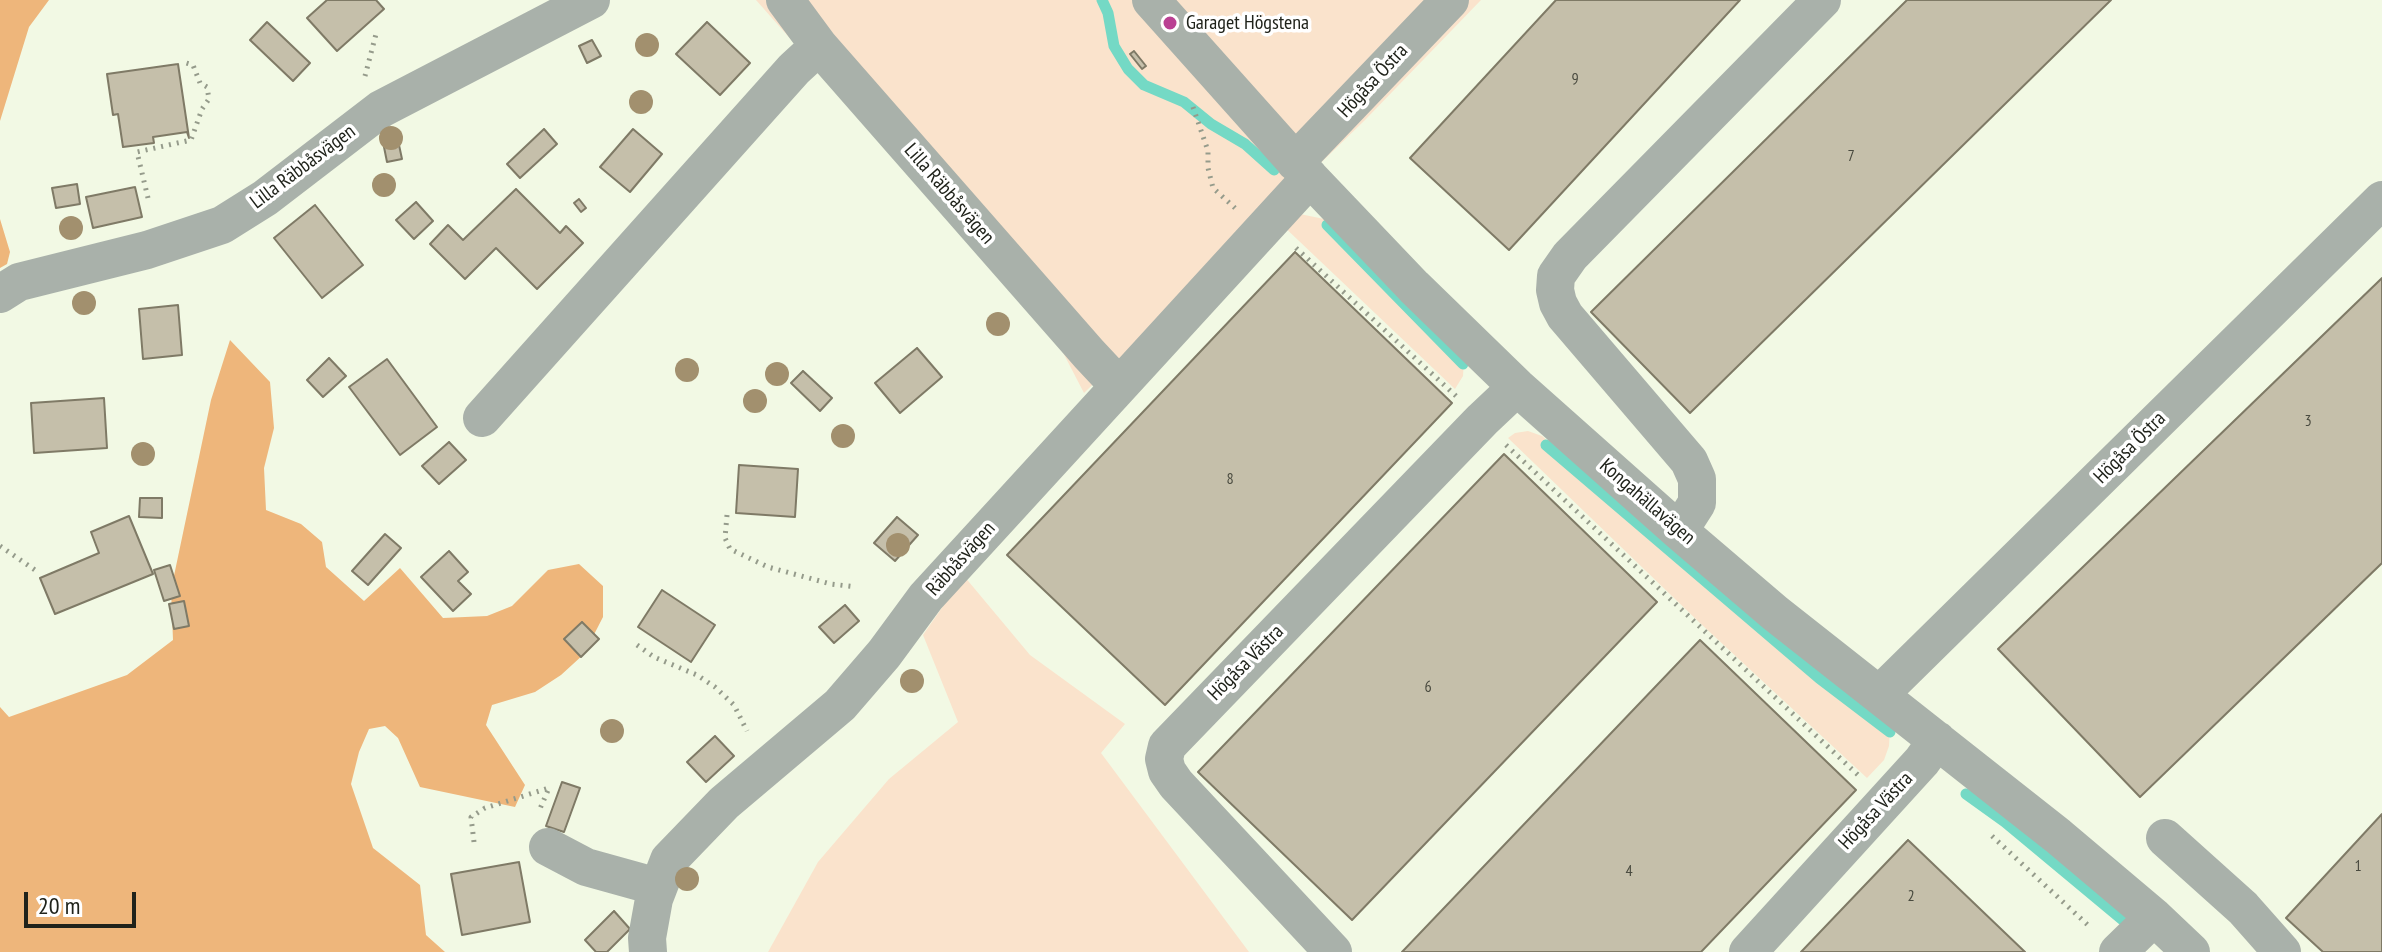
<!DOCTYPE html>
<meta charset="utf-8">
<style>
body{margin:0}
#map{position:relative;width:2382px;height:952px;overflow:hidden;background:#f2f9e4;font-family:"PT Sans Narrow",sans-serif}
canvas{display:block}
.scale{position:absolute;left:24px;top:892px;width:112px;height:36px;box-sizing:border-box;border:4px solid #20231b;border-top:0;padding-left:10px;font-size:24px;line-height:28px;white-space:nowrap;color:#20231b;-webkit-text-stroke:6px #fff;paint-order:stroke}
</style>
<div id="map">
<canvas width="2382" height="952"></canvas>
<div class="scale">20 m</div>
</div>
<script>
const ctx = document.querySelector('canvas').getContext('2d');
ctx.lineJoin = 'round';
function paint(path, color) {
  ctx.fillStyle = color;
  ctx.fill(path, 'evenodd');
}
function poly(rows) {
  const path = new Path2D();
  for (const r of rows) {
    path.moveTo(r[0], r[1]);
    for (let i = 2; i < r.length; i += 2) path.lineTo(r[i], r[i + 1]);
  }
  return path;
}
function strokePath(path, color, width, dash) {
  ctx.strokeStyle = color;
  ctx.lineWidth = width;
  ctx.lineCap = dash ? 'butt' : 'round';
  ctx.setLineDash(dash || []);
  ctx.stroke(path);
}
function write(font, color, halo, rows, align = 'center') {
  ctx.font = font + ' "PT Sans Narrow",sans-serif';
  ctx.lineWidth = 7;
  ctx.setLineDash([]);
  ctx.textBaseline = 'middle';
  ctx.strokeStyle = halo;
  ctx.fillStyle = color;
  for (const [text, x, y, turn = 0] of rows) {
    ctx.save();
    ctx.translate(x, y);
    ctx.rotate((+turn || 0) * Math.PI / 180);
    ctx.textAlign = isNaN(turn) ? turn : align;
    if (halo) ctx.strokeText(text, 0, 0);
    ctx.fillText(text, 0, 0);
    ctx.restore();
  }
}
const green = poly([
 [756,0,1481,0,1365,120,1084,393,1056,339],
 [1295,213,1324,219,1464,361,1463,376,1455,389,1279,222],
 [1528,431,1542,436,1668,547,1890,727,1889,746,1884,760,1867,778,1700,623,1508,438,1515,433],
 [964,576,1030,655,1125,724,1101,753,1249,952,768,952,818,862,889,779,958,722,923,635]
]);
const forest = poly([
 [0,0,49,0,29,27,0,121],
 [0,219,10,252,7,264,0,268],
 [230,340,270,382,274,428,264,468,266,510,301,524,322,542,326,567,364,601,400,568,443,618,487,616,512,606,548,570,579,564,603,586,603,617,584,654,561,675,535,692,492,705,486,725,525,785,515,807,420,787,398,738,385,726,369,729,359,752,351,784,373,848,420,885,426,935,445,952,0,952,0,707,9,717,127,675,173,640,171,590,211,400]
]);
const stream = poly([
 [1102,0,1108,13,1114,46,1128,69,1144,85,1184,102,1211,124,1245,144,1274,170],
 [1327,225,1463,364],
 [1546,445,1819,678,1890,732],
 [1966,794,2005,822,2130,926]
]);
const building = poly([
 [327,0,376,0,384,9,337,51,307,18,327,0],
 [1556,0,1740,0,1509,250,1410,158,1556,0],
 [1907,0,2111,0,1690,413,1591,312,1907,0],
 [267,22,310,63,293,81,250,40,267,22],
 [707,22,750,63,720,95,676,54,707,22],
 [592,40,601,56,587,63,579,46,592,40],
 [1134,51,1146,66,1142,69,1130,54,1134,51],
 [178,64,189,138,187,132,153,137,154,143,123,147,118,114,113,115,107,74,178,64],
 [544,129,557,144,520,178,507,164,544,129],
 [633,129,662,154,630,192,600,167,633,129],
 [399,145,402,159,387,162,384,147,399,145],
 [77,184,80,204,56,208,52,188,77,184],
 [135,187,142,217,93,228,86,197,135,187],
 [516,189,560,233,566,226,583,243,537,289,496,248,465,279,430,244,448,225,463,240,516,189],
 [579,199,586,208,581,212,574,203,579,199],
 [416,202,433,221,414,239,396,220,416,202],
 [315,205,363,265,322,298,274,238,315,205],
 [1295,252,1452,403,1165,705,1007,555,1295,252],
 [2382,278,2382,563,2140,797,1998,649,2382,278],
 [178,305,182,355,143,359,139,309,178,305],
 [917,348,942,377,900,413,875,383,917,348],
 [329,358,346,376,323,397,307,380,329,358],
 [387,359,437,427,400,455,349,387,387,359],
 [803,371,832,398,820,411,791,383,803,371],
 [104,398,107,448,34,453,31,403,104,398],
 [449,442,466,460,439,484,422,466,449,442],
 [1504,454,1657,602,1352,920,1198,772,1504,454],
 [739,465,798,469,795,517,736,513,739,465],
 [140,498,162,498,162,518,139,517,140,498],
 [129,516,153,574,55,614,40,578,99,553,91,532,129,516],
 [897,517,918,535,895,561,874,543,897,517],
 [385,534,401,548,368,585,352,571,385,534],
 [449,551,468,572,458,581,471,594,453,611,421,577,449,551],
 [170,565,180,596,164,601,154,570,170,565],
 [662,590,715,625,691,662,638,627,662,590],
 [184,601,189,626,174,629,169,604,184,601],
 [845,605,859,621,834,643,819,627,845,605],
 [582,622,599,639,581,657,564,639,582,622],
 [1700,640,1856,790,1701,952,1402,952,1700,640],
 [715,736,734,756,706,782,687,762,715,736],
 [562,782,580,788,564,832,546,826,562,782],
 [2382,814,2382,952,2323,952,2286,918,2382,814],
 [1908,840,2025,952,1801,952,1908,840],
 [519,862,530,922,462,935,451,874,519,862],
 [614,911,630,929,607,952,596,952,585,940,614,911]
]);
const path = poly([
 [365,76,376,34],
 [1193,107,1208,151,1208,168,1213,188,1235,208],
 [148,198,137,152,191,140,202,109,209,99,207,87,200,83,193,65,183,62],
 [1296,248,1456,396],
 [1506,445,1858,775],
 [727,515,725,538,730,549,768,567,831,584,856,587],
 [0,546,35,570],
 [637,645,654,657,697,675,715,687,734,705,747,731],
 [1992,836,2090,927],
 [474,842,471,817,485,808,549,788,539,811]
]);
const minor = poly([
 [785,0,819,46,1089,354,1118,385],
 [1151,0,1310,178,1414,287,1517,387,1679,531,1775,613,2058,836,2154,917,2191,952],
 [1295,162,1450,0],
 [0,294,19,282,147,250,222,225,265,198,381,109,591,0],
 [482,418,794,69,819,46],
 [1679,531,1697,503,1697,479,1689,461,1565,316,1558,303,1555,290,1556,276,1570,256,1822,0],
 [1879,695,2382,200],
 [2165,838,2243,908,2282,952],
 [548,847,586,867,658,887],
 [648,952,647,938,654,899,669,860,724,803,840,705,884,654,926,597,1310,178],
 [1333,952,1176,784,1167,771,1164,759,1167,746,1482,420,1517,387],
 [1748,952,1922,761,1937,740],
 [2118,952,2154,917]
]);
const trees = [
 [647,45],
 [641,102],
 [391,138],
 [384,185],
 [71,228],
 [84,303],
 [998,324],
 [687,370],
 [777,374],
 [755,401],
 [843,436],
 [143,454],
 [898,545],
 [912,681],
 [612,731],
 [687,879]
];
const markers = [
 [1170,23,8,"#ba4093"]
];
const numberNames = [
 ["9",1575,79],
 ["7",1851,156],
 ["3",2308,421],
 ["8",1230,479],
 ["6",1428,687],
 ["1",2358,866],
 ["4",1629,871],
 ["2",1911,896]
];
const poiNames = [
 ["Garaget Högstena",1186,23]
];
const streetNames = [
 ["Högåsa Östra",1373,81,-47],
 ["Lilla Räbbåsvägen",303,167,-37],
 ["Lilla Räbbåsvägen",949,194,49],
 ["Högåsa Östra",2130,448,-45],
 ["Kongahällavägen",1647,502,41],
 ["Räbbåsvägen",961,559,-48],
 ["Högåsa Västra",1246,663,-45],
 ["Högåsa Västra",1876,811,-47]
];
paint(green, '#fae3cc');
paint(forest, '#eeb67b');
strokePath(stream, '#74d9c5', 11);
paint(building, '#c5bfaa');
strokePath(building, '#7f7a66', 2);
strokePath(path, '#959b8b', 5, [2, 6]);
strokePath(minor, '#a9b1aa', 38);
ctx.fillStyle = '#a2906e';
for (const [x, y] of trees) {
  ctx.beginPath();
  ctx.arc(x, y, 12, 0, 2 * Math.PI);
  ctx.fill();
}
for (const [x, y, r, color] of markers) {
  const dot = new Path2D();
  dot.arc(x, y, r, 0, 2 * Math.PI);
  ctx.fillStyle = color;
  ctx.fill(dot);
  strokePath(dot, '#fff', 3);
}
write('16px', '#494a3f', null, numberNames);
write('20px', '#20231b', '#fff', poiNames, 'left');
write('20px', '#20231b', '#fff', streetNames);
</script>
